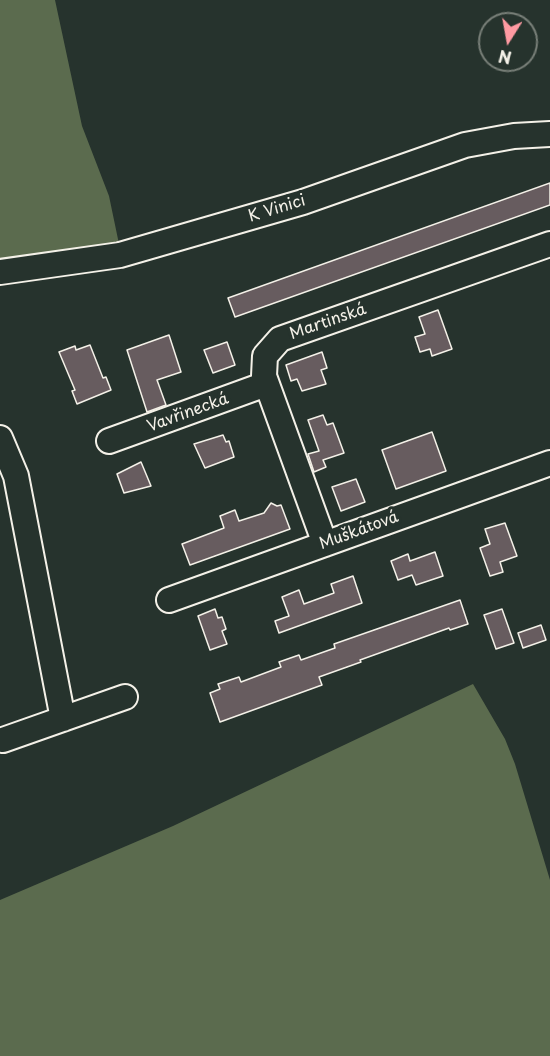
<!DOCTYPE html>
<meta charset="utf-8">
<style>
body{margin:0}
#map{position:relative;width:550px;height:1056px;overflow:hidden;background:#26332d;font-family:"Playpen Sans",sans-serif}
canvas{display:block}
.north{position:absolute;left:478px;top:12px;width:60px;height:60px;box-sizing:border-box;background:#26332d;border:2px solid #787f78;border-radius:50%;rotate:191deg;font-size:16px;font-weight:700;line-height:24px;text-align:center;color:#f4f1e8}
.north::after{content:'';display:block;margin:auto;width:21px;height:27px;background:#ff9aa2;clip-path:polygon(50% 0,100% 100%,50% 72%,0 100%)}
</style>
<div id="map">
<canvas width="550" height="1056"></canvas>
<div class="north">N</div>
</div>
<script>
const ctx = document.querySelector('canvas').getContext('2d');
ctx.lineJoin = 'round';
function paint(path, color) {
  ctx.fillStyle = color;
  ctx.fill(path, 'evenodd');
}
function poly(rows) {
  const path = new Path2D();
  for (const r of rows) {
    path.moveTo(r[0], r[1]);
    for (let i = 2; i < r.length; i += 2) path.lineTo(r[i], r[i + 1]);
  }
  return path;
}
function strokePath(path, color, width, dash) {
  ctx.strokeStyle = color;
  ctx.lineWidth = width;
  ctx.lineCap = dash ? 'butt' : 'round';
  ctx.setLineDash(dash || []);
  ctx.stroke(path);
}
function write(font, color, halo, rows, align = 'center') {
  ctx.font = font + ' "Playpen Sans",sans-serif';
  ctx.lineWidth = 6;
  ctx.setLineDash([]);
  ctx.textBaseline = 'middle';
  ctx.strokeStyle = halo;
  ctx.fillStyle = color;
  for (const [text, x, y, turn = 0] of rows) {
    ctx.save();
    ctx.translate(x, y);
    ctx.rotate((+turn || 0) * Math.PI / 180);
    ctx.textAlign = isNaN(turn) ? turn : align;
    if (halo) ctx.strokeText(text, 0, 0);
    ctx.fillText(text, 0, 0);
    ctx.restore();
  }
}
const green = poly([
 [0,0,55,0,82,126,109,196,119,244,0,262],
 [473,684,505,739,515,764,550,880,550,1056,0,1056,0,900,173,826]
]);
const building = poly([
 [550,183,550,205,235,317,228,298,550,183],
 [438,310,452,349,432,356,430,349,420,352,415,337,425,334,419,317,438,310],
 [169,335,181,372,157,380,166,405,147,412,127,350,169,335],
 [227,342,235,365,213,373,204,350,227,342],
 [90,345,103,378,106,377,111,390,77,404,72,391,75,390,59,352,75,346,76,350,90,345],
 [322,352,327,368,321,370,326,384,302,391,297,379,291,381,286,365,322,352],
 [323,415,327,425,333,423,344,453,323,460,326,467,314,472,308,454,319,451,308,420,323,415],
 [432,432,446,471,396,489,382,450,432,432],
 [223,435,226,442,229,441,234,457,205,468,194,444,223,435],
 [141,462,151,486,124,493,117,474,141,462],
 [356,479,365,502,341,511,332,487,356,479],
 [271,503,277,506,281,505,290,529,190,565,182,544,224,528,220,516,235,510,239,521,264,513,271,503],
 [505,523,517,556,500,562,503,572,490,576,480,548,490,544,485,529,505,523],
 [435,552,443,576,416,585,412,575,398,580,391,561,408,554,410,561,435,552],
 [353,576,362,603,279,633,275,621,289,616,282,597,299,590,304,604,334,593,331,584,353,576],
 [460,600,468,624,450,630,449,628,360,660,361,662,319,677,322,685,220,722,210,693,220,689,218,684,239,677,241,682,281,667,279,662,299,655,301,660,335,648,334,644,460,600],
 [215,609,218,618,222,617,226,629,222,631,227,644,210,650,198,616,215,609],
 [502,609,514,643,496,649,484,615,502,609],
 [541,625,546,640,523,648,518,633,541,625]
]);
const minor = poly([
 [0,272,120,255,303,202,465,145,514,136,550,134],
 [0,438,16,476,63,719],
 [109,441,266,384],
 [325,544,264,376,265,356,280,339,550,244],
 [169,600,550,463],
 [3,740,125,697]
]);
const streetNames = [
 ["K Vinici",277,209,-17],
 ["Martinská",328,322,-19],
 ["Vavřinecká",188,413,-20],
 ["Muškátová",359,531,-20]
];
paint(green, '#5b6b4e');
paint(building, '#675c5f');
strokePath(building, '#f4f1e8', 1.5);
strokePath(minor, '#f4f1e8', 28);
strokePath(minor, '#26332d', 24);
write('16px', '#f4f1e8', '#26332d', streetNames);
</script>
